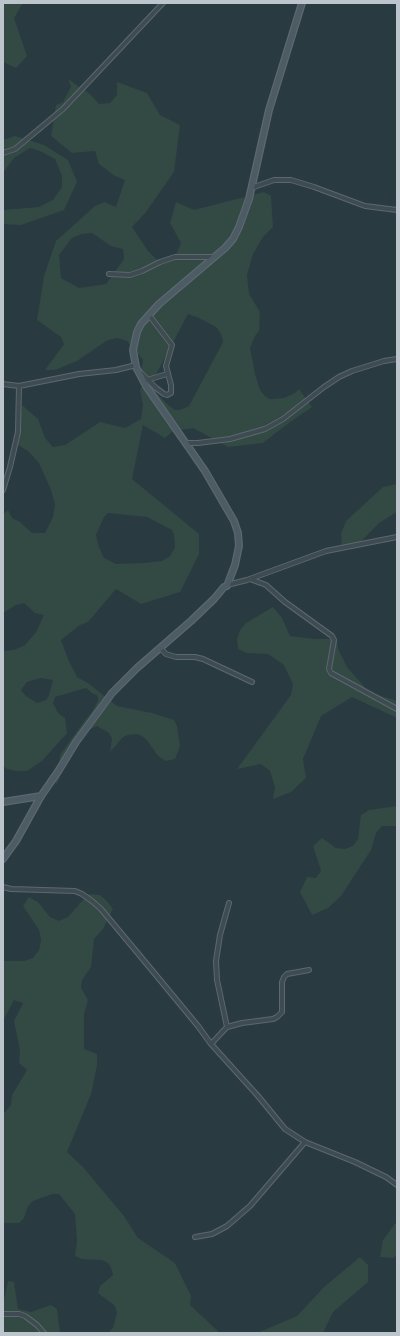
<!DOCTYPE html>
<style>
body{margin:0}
#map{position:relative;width:400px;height:1336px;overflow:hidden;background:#2a3a41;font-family:"PT Sans Narrow",sans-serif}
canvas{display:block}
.frame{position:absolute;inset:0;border:4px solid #bbc5cb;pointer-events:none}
</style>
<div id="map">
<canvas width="400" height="1336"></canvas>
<div class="frame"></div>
</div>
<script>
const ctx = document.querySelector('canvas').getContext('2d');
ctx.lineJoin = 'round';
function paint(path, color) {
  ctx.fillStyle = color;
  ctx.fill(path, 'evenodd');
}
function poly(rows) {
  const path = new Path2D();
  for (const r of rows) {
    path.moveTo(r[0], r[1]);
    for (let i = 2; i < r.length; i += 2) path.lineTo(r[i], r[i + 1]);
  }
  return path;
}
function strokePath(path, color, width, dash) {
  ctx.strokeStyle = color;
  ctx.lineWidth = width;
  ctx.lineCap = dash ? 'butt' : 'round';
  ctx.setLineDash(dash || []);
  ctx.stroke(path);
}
const green = poly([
 [3,3,23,3,14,18,27,56,16,68,3,62],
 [68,79,90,94,99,104,110,103,117,95,117,82,147,93,160,115,180,125,174,172,146,212,132,227,148,251,159,262,175,257,181,243,170,223,176,202,194,210,264,192,271,196,273,227,263,237,253,254,247,275,249,294,260,312,259,331,255,336,250,348,255,374,260,390,265,396,270,399,284,398,295,393,299,389,312,407,286,425,263,443,228,447,193,428,173,431,165,438,143,425,132,479,199,534,199,554,180,592,141,604,116,589,88,622,80,625,61,640,68,659,77,677,88,683,117,706,152,713,174,720,177,726,180,746,175,759,166,761,158,756,146,739,138,734,128,735,123,737,110,752,112,739,109,733,97,726,87,731,62,772,57,784,54,781,59,769,60,755,85,720,91,713,98,701,98,696,92,693,86,688,55,697,53,703,58,713,65,718,67,733,42,761,27,771,16,771,7,769,3,766,3,651,14,650,25,645,36,632,44,615,35,613,24,603,16,605,3,613,3,514,8,510,12,518,20,522,32,533,45,533,53,517,55,504,51,490,39,463,28,451,16,444,22,405,38,419,45,438,53,447,65,445,100,422,125,428,141,419,143,405,140,390,145,381,141,370,143,360,127,341,117,338,106,341,77,361,55,370,45,370,64,344,61,337,37,320,44,276,56,241,95,206,105,202,116,207,125,180,115,176,99,164,95,151,72,153,51,136,56,105,63,102,71,87],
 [92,233,111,246,123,249,124,259,106,284,79,288,61,278,59,255,72,238,82,234],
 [188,314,199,318,216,327,221,334,223,342,189,406,180,410,175,410,168,405,154,390,151,384],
 [108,513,147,517,172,530,174,535,175,547,170,556,162,561,144,563,116,564,104,558,99,547,96,535,104,517],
 [41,678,53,680,49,695,46,700,37,703,26,696,21,690,27,682],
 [15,136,44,145,68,160,77,182,64,210,21,225,3,224,3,210,39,207,53,200,62,187,62,176,55,159,40,151,30,148,14,158,3,173,3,140],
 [397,484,397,512,379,523,357,546,342,548,341,534,346,521,383,487],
 [273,607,282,618,290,636,315,639,337,639,338,649,347,667,369,692,397,701,397,718,352,697,321,716,303,759,306,778,291,792,273,799,275,787,270,771,261,764,237,769,291,695,293,684,284,665,268,654,247,653,238,649,237,639,240,630,246,623],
 [397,806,397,826,382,826,376,833,371,850,341,896,328,908,312,915,300,892,307,877,316,878,321,871,313,846,322,838,336,848,345,849,353,846,358,839,361,815,369,810],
 [90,894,100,895,107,901,113,909,103,929,94,939,91,967,82,980,81,988,88,1000,84,1014,84,1049,97,1054,97,1065,91,1094,67,1152,83,1167,124,1216,138,1238,175,1263,191,1296,190,1305,220,1333,108,1333,113,1328,117,1313,115,1306,98,1293,100,1286,113,1275,111,1268,108,1263,102,1260,82,1259,75,1256,77,1241,75,1214,59,1194,52,1194,33,1201,28,1206,24,1218,19,1223,6,1223,3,1222,3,1114,11,1105,12,1095,27,1070,19,1063,20,1050,14,1021,23,1003,14,1000,3,1021,3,961,24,961,33,958,39,950,41,940,39,930,23,906,29,897,38,902,50,917,59,921,68,917,83,900],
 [397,1221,397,1255,393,1258,380,1257,383,1240],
 [360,1257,368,1265,368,1282,333,1312,323,1333,257,1333,297,1316,324,1287],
 [8,1281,14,1282,18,1309,31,1312,51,1305,57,1309,60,1333,3,1333,3,1305]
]);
const street = poly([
 [3,153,15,149,63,109,163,3],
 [251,188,274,180,291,180,314,187,365,206,397,210],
 [109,274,130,275,142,271,160,262,175,257,215,257],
 [141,373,156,388,164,394,167,395,171,393,171,385,166,366,172,345,149,315],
 [147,380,167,374],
 [3,384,19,386,79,374,116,370,136,365],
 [186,443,198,443,230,439,265,429,283,419,324,387,339,377,352,371,384,361,397,359],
 [3,490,10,467,18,432,19,386],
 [250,579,266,585,285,602,332,636,334,640,329,669,331,673,397,709],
 [227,585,247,580,326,551,397,537],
 [160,648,166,654,176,657,195,657,203,659,252,682],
 [3,887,11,889,75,891,82,894,92,901,101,909,141,957,198,1026,211,1044,258,1096,285,1129,305,1142,355,1162,386,1177,397,1185],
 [227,1027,217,980,216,961,220,935,229,903],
 [211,1044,227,1027,242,1023,273,1019,277,1017,282,1012,282,982,284,977,287,974,309,970],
 [195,1237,212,1234,227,1226,250,1206,305,1142],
 [3,1314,19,1314,25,1316,37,1325,44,1333]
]);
const secondary = poly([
 [3,802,41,796],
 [3,859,16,841,41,796,59,770,76,742,112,693,137,668,191,621,214,599,224,587,227,586,235,565,239,546,238,533,234,521,205,471,146,386,136,367,133,350,137,332,141,324,149,315,159,304,225,248,233,239,239,227,249,199,269,110,302,3]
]);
paint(green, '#324944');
strokePath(street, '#5c686f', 6);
strokePath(secondary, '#5c686f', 8);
strokePath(street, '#3e4b51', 4);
strokePath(secondary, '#4c5b64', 5.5);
</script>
